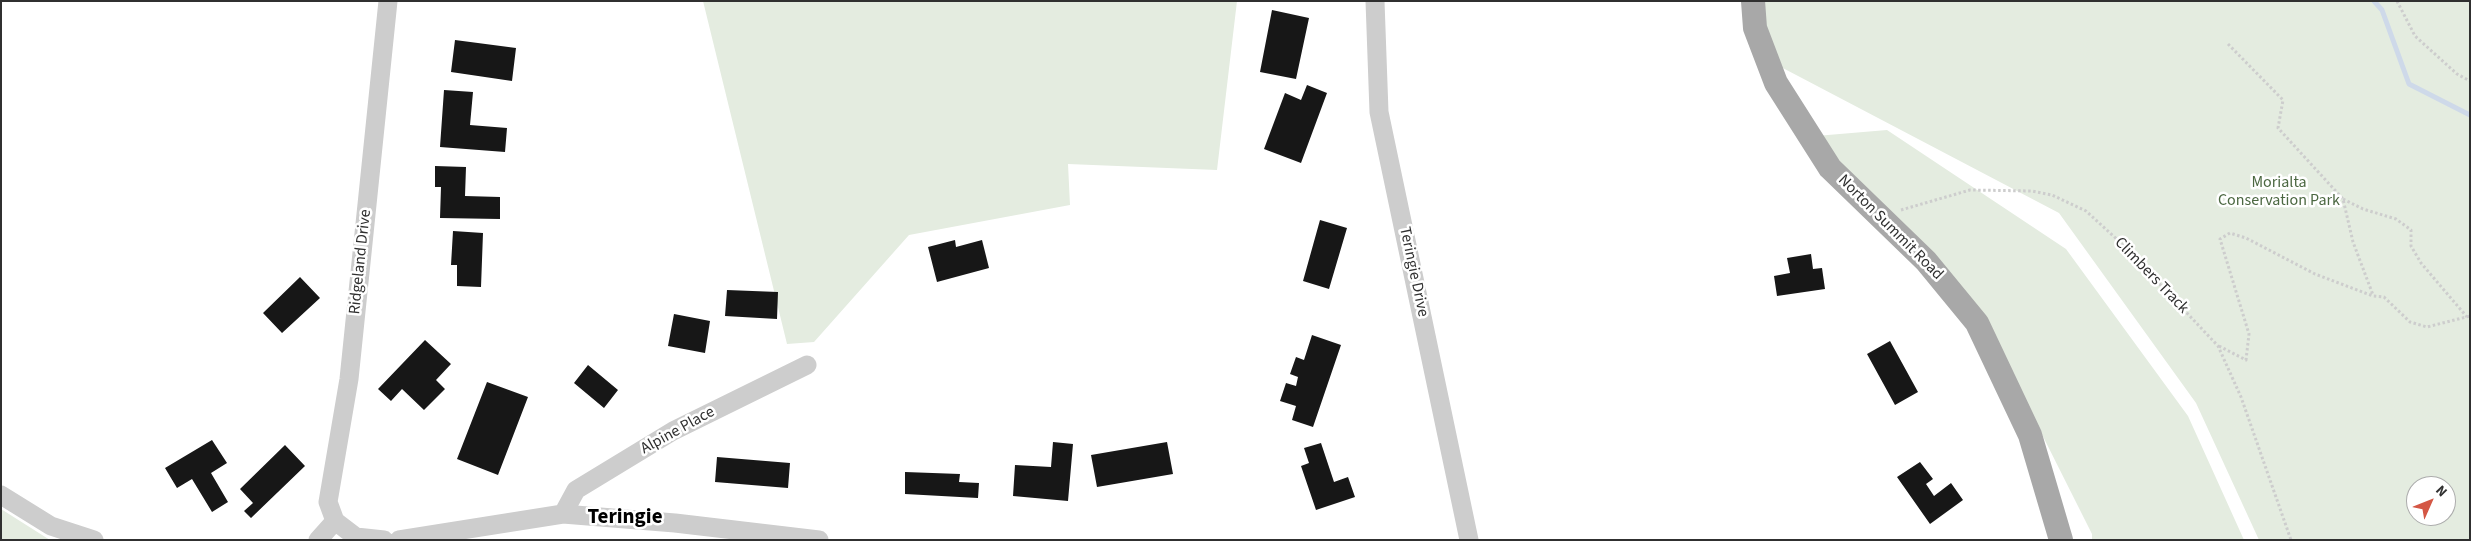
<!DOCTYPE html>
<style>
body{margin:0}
#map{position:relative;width:2471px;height:541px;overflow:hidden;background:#fff;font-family:"Source Sans 3",sans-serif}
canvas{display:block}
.frame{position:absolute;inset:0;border:2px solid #303030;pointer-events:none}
.north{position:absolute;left:2406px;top:476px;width:50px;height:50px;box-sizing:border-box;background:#fff;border:1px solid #acacac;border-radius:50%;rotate:46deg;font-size:14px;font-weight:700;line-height:20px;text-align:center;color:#303030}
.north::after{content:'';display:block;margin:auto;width:18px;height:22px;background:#d45745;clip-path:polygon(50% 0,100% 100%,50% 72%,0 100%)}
</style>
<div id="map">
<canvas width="2471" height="541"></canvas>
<div class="frame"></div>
<div class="north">N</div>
</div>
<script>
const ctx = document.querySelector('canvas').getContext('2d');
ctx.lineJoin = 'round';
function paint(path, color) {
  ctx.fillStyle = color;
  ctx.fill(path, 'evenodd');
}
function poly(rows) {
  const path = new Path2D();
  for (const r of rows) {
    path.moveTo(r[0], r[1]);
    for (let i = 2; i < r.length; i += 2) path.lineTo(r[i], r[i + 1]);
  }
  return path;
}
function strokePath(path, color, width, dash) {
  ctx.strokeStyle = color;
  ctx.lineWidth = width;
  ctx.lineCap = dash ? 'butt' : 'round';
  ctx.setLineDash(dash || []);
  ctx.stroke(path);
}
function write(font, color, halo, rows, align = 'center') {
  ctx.font = font + ' "Source Sans 3",sans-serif';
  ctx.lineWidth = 5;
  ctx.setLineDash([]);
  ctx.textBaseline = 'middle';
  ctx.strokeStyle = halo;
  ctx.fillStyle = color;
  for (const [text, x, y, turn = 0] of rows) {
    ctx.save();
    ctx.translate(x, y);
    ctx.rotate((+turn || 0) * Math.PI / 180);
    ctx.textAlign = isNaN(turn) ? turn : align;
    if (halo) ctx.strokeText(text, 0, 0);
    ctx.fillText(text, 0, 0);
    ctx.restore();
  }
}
const green = poly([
 [703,1,1237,1,1217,170,1068,164,1070,205,909,235,814,342,787,344],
 [1755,1,2470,1,2470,540,2259,540,2196,403,2059,213,1779,66],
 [2416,486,2446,486,2446,516,2416,516],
 [1887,130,2066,249,2188,416,2244,540,2092,540,2092,534,1979,309,1816,136],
 [1,509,50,540,1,540]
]);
const stream = poly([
 [2374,1,2382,10,2409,84,2470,115]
]);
const building = poly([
 [1272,10,1309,18,1296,79,1260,72],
 [455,40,516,48,512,81,451,72],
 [1307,85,1327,93,1301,163,1264,149,1285,93,1301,100],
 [444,90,473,92,470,125,507,128,505,152,440,147],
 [435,166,466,167,465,196,500,197,500,219,440,218,441,187,435,187],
 [1320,220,1347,228,1329,289,1303,281],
 [453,231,483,233,481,287,457,286,457,265,451,265],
 [955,240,956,247,982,240,989,268,937,282,928,247],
 [1811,254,1813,269,1822,268,1825,289,1777,296,1774,276,1790,273,1787,258],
 [300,277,320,298,282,333,263,313],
 [727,290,778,292,777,319,725,316],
 [674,314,710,321,705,353,668,346],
 [1312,335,1341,345,1313,427,1292,420,1296,406,1280,401,1286,383,1296,386,1298,377,1290,374,1296,357,1304,360],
 [425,340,451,364,436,380,445,389,424,410,402,389,391,401,378,389],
 [1890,341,1918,392,1895,405,1867,354],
 [588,365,618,390,604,408,574,383],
 [487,382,528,397,498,475,457,459],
 [212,440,227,463,211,473,228,502,212,512,192,479,177,488,165,468],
 [1053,442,1073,444,1068,501,1013,496,1015,465,1051,467],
 [1167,442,1173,474,1097,487,1091,455],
 [1321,443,1334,482,1348,477,1355,497,1316,510,1301,466,1309,463,1304,448],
 [285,445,305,466,251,518,244,511,253,503,240,489],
 [717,457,790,463,788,488,715,482],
 [1920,462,1933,479,1926,484,1934,496,1951,483,1963,500,1930,524,1897,477],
 [905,472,960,474,959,482,979,483,978,498,905,494]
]);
const path = poly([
 [2397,1,2415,36,2457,74,2470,81],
 [2228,44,2283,100,2278,128,2343,199,2353,242,2373,295],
 [2343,199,2363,209,2396,219,2411,230,2411,246,2421,263,2467,317],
 [1901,210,1970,190,2032,191,2052,195,2086,211,2121,243,2218,346,2241,397,2291,540],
 [2219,346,2246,360,2249,334,2220,239,2230,233,2246,238,2315,274,2373,296,2384,297,2410,322,2427,327,2470,316]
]);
const minor = poly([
 [1375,1,1379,112,1469,540],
 [1,495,51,526,94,540],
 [563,514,576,490,673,431,807,365],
 [335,521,328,502,349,379,388,1],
 [318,540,335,521,356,537,384,540],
 [399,540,563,514,675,523,819,540]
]);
const major = poly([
 [1753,1,1755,28,1776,83,1830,168,1926,261,1977,323,2030,435,2061,540]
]);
const parkNames = [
 ["Morialta",2279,183],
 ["Conservation Park",2279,201]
];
const streetNames = [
 ["Norton Summit Road",1890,228,45],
 ["Ridgeland Drive",361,262,-84],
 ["Teringie Drive",1413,272,78],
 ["Climbers Track",2151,276,46],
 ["Alpine Place",678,431,-29]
];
const districtNames = [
 ["Teringie",625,518]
];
paint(green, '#e4ece0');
strokePath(stream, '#ced9e9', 5);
paint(building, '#171717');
strokePath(path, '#cdcdcd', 3, [2.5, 2.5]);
strokePath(minor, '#cdcdcd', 19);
strokePath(major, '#a8a8a8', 24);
write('16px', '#4c6842', '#fff', parkNames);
write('16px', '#303030', '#fff', streetNames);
write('bold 21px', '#000', '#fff', districtNames);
</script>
